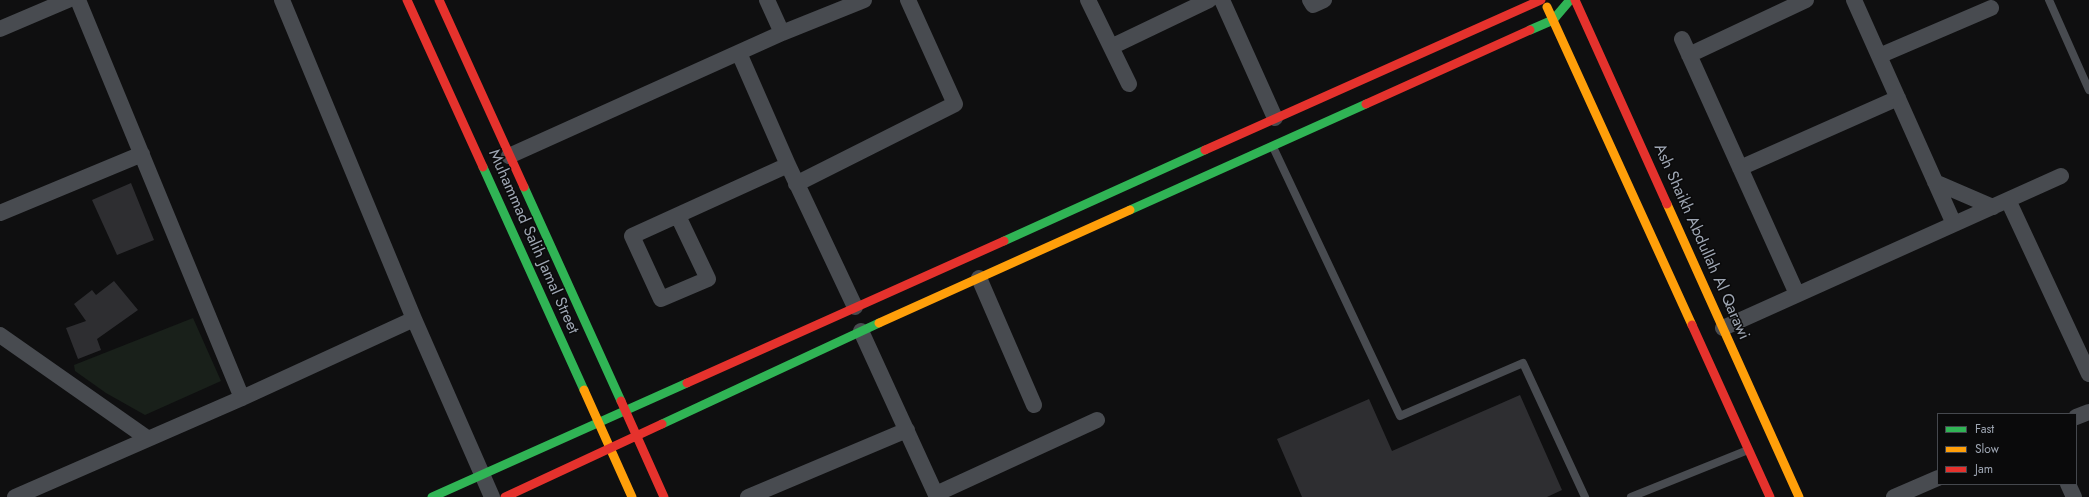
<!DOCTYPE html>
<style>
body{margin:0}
#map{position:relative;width:2089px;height:497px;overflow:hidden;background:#0f0f10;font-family:Jost,sans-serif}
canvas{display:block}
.legend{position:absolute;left:1937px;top:413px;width:140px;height:72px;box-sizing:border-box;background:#0a0a0b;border:1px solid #45484e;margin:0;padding:5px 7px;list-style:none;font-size:12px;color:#9ea6b3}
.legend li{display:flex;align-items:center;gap:8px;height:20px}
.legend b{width:20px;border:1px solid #45484e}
</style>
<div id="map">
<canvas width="2089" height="497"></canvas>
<ul class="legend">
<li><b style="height:5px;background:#30b455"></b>Fast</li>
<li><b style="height:5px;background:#ff9f0a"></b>Slow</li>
<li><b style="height:5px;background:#e5322d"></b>Jam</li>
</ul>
</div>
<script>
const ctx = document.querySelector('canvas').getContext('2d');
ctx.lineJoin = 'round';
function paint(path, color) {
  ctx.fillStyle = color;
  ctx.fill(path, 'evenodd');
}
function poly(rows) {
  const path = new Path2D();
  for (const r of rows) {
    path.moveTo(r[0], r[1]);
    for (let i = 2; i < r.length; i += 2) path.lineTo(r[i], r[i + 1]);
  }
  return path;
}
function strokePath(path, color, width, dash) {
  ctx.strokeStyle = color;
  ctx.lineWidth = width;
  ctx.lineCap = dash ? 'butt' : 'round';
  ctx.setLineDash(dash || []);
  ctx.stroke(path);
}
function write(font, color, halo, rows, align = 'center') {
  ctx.font = font + ' Jost,sans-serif';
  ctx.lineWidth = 3;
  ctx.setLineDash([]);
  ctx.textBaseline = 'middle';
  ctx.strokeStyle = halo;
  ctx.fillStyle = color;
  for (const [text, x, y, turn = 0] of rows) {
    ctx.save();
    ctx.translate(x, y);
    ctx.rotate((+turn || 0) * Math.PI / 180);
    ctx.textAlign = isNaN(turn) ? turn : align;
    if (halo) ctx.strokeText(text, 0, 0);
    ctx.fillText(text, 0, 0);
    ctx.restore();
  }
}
const green = poly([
 [193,318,221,381,145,415,106,393,75,371,74,365]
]);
const building = poly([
 [131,183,154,240,117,255,92,200],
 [114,281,138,310,97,339,101,350,78,359,66,328,86,321,74,304,92,290,96,295],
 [1520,395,1562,490,1547,497,1302,497,1277,439,1369,399,1392,451]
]);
const lane = poly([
 [2049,0,2089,90],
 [1273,147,1400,416,1523,363,1585,497],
 [1631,497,1748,450]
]);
const street = poly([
 [78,0,242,398],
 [282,0,414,319,492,497],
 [767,0,782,33],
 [1088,0,1129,84],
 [1222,0,1275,118],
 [1310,0,1313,5,1324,0],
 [1854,0,1954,224],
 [0,29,68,0],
 [1682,39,1797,294],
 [1111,47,1209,0],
 [739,53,788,165,855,307],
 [1689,55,1806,0],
 [1879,56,1991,8],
 [509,156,782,33,864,0],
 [1740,168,1898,98],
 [1935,182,1993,207],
 [796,184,955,104,908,0],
 [2008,200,2089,374],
 [0,213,142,154],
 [678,216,708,279,661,299,632,236,788,165],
 [979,278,1034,405],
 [1723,328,2061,176],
 [861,331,937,497],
 [0,335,147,438],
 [2076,417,2089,412],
 [2068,484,2074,497],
 [936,494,1097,420],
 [15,497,242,398,414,319],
 [748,497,907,430],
 [1894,497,1938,478]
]);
const fast = poly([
 [1530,30,1553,20,1570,0],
 [483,167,584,390],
 [524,187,621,401],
 [1130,210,1366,104],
 [1004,241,1205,150],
 [662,424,879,323],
 [432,497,687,383]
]);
const slow = poly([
 [1547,7,1692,325],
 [1667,204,1799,497],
 [879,323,1130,210],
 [584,390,632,497]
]);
const jam = poly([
 [407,0,483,167],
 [439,0,524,187],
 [1575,0,1667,204],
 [1366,104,1530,30],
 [1205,150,1541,0],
 [1692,325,1770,497],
 [687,383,1004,241],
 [621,401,664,497],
 [505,497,662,424]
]);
const streetNames = [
 ["Muhammad Salih Jamal Street",533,242,66],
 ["Ash Shaikh Abdullah Al Qarawi",1701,242,66]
];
paint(green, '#19201a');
paint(building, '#2e2e31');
strokePath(lane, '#484b50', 8);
strokePath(street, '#484b50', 16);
strokePath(fast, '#30b455', 9);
strokePath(slow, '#ff9f0a', 9);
strokePath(jam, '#e5322d', 9);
write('16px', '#9ea6b3', '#0a0a0b', streetNames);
</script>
